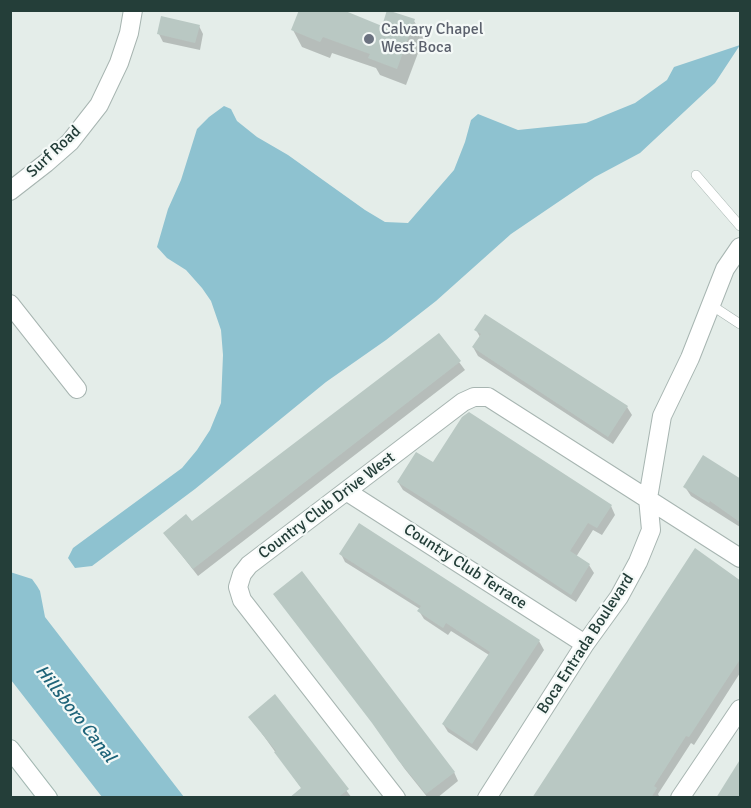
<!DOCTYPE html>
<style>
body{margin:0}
#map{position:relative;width:751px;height:808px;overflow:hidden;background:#e4ede9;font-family:Signika,sans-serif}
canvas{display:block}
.frame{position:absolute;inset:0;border:12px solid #243e39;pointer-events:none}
</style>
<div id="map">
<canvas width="751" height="808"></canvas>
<div class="frame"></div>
</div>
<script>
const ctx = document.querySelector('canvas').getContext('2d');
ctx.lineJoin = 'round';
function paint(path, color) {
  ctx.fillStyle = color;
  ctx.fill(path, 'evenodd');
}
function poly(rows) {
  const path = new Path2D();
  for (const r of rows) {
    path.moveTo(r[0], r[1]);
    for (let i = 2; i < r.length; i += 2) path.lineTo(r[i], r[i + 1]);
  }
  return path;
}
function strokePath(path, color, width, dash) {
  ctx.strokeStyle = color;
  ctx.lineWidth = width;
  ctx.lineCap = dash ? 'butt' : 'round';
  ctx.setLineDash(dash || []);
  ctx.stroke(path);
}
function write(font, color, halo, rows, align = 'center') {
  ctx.font = font + ' Signika,sans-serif';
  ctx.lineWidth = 4.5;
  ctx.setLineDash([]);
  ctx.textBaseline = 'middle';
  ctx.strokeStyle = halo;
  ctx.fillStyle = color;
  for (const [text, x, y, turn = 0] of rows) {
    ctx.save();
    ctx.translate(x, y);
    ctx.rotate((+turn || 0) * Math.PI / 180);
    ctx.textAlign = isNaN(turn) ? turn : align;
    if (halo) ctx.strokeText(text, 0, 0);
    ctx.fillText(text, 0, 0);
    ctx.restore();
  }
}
const water = poly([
 [740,45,715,83,640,153,595,177,511,234,436,301,386,340,326,382,195,489,92,566,75,568,68,558,73,548,182,468,197,450,210,430,221,403,223,355,221,330,211,301,202,288,186,270,167,258,157,247,168,209,181,180,197,129,209,117,224,106,231,109,237,121,257,137,288,155,365,210,385,222,408,223,454,170,465,142,471,120,478,114,518,130,586,123,635,103,667,80,674,67],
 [10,572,32,579,37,586,40,591,45,617,184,797,102,797,11,680]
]);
const shadow = poly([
 [301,10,346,10,346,13,383,28,414,21,424,37,406,85,380,75,376,68,332,53,330,58,302,47,293,30],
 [199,26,203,34,200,50,163,42,159,34],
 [476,330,627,407,632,415,613,444,478,356,473,347,480,337],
 [439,335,465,370,198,576,165,534,192,523],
 [433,464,611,506,615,515,602,535,593,530,576,557,589,565,594,573,576,602,403,490,398,482],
 [740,476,740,527,691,496,685,487,738,479],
 [341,554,539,641,544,650,477,751,448,732,443,724,489,655,451,631,448,635,424,619,419,611,420,609,345,562],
 [740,583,740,673,694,745,691,743,658,794,660,798,534,798],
 [275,697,352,798,297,798,302,789,250,717],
 [379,731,454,772,458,781,437,798,428,798,404,768]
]);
const building = poly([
 [299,10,343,10,382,26,387,10,415,19,397,69,368,58,370,54,323,37,320,42,291,30],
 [161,16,200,25,195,43,157,34],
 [485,314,628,406,608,437,472,347,481,334,474,330],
 [439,333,461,361,193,569,163,533,186,514,192,521],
 [469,412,612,505,597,528,588,523,570,551,590,564,571,595,472,529,397,482,416,452,433,462,462,417],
 [703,455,741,479,741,523,710,501,709,503,683,487],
 [359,523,540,640,472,744,442,724,490,652,446,623,443,628,417,611,421,606,339,554],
 [695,548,741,581,741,658,689,737,686,736,654,786,657,788,651,798,532,798],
 [302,571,455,772,426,794,398,760,372,723,273,594],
 [275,694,349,789,337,798,289,798,301,788,274,752,276,751,248,717],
 [741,758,741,798,716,798]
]);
const service = poly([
 [696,175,740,226],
 [711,305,740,324]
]);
const minor = poly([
 [10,191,46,163,70,142,99,105,119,63,129,33,133,10],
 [10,304,77,389],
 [346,491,585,644],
 [396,798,242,600,238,587,242,574,249,565,463,402,474,397,488,397,740,558],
 [487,798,585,644,619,597,638,562,651,530,648,498,662,416,690,358,725,269,740,247],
 [680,798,740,709]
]);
const secondary = poly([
 [10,749,48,798]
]);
const markers = [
 [369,39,6,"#6b7280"]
];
const worshipNames = [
 ["Calvary Chapel",381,30],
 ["West Boca",381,48]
];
const streetNames = [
 ["Surf Road",54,152,-43],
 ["Country Club Drive West",327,506,-37],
 ["Country Club Terrace",465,567,33],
 ["Boca Entrada Boulevard",586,644,-57]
];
const waterNames = [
 ["Hillsboro Canal",75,714,52]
];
paint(water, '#8ec2d0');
paint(shadow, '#0003');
paint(building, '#b9c8c3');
strokePath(service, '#a7b5b1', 10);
strokePath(minor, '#a7b5b1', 20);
strokePath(secondary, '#a3b8b2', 20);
strokePath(service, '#fff', 9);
strokePath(minor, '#fff', 18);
strokePath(secondary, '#fff', 18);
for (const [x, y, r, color] of markers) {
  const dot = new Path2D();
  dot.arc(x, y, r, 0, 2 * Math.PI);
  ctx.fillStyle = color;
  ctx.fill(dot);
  strokePath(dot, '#f4f9f7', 2);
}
write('16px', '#5b616d', '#f4f9f7', worshipNames, 'left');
write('16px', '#243e39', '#f4f9f7', streetNames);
write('italic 18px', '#1f6479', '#f4f9f7', waterNames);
</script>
